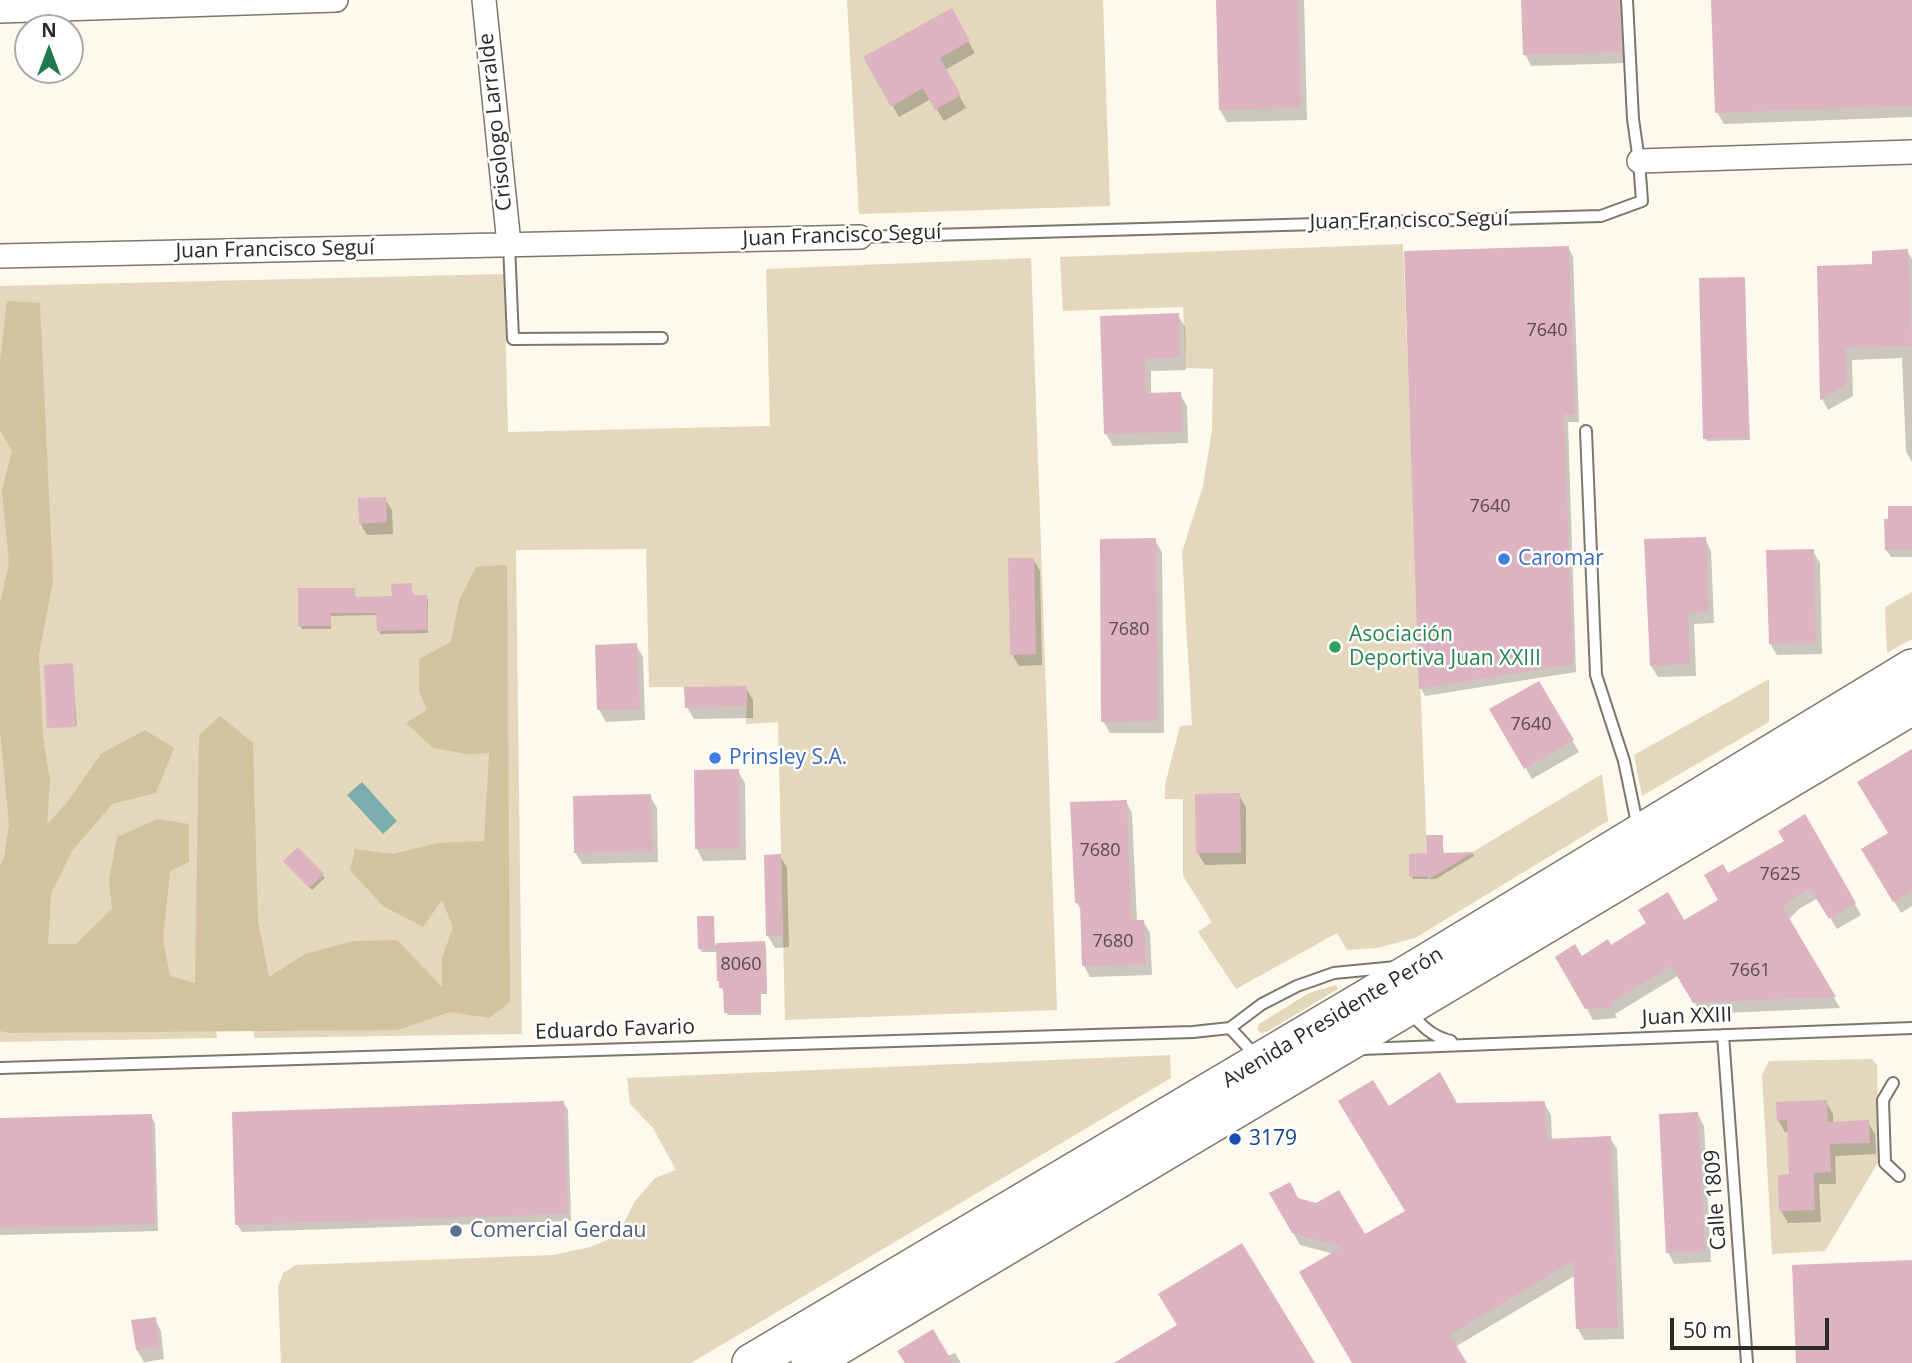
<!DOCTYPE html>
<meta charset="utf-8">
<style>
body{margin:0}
#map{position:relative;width:1912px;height:1363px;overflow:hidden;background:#fef9ed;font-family:"Open Sans",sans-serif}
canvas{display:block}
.north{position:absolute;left:14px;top:14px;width:70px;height:70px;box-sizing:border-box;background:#fff;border:2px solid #aaaaa8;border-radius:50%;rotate:0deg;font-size:19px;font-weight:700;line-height:28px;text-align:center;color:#2b2a25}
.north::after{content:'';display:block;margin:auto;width:24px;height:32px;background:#1f7a4f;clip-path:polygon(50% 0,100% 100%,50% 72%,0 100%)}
.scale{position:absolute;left:1670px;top:1318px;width:159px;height:32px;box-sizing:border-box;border:4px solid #2b2a25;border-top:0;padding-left:9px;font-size:21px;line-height:24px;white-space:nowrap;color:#2b2a25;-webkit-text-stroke:5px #fff;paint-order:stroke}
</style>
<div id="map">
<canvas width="1912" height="1363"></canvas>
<div class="north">N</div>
<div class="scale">50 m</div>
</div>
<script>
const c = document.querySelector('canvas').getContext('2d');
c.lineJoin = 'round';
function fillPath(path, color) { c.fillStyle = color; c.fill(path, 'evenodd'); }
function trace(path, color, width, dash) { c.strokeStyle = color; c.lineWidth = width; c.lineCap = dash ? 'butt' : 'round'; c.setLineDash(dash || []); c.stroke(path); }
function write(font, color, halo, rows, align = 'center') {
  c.font = font + ' "Open Sans",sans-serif'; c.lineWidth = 5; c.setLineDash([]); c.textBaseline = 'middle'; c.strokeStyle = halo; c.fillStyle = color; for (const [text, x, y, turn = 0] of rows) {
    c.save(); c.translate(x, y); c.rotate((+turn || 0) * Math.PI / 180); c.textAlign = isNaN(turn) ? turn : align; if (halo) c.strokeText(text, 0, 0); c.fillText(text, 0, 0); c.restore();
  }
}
const green = new Path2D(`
 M847,0H1103L1110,206L859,214Z
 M1403,244L1428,879L1602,774L1608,821L1415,938L1377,948L1347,950L1337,933L1236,989L1198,932L1212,922L1183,876V799H1165V785L1180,726L1192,725L1182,552L1203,486L1212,430L1213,369L1186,368L1183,307L1063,311L1060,257Z
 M1031,258L1057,1010L785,1020L778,722L746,724L747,687H649L646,549L516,550L522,1034L254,1038L242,919L205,917L217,1038L0,1042V286L504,274L508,432L770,426L766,269Z
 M1912,592V639L1887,653L1885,607Z
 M1769,679V722L1642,796L1634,755Z
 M1336,985L1338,989L1268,1031L1262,1033L1257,1030L1259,1024L1309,993Z
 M1170,1055L1171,1078L691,1363H281L278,1287L283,1273L296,1265L553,1255L590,1247L617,1236L635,1201L655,1178L676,1170L653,1128L630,1104L627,1078Z
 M1872,1059L1877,1065L1879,1161L1825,1251L1772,1254L1762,1075L1769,1061Z`);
const forest = new Path2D(`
 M7,301L40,303L53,581L39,655L43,737L50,781L47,825L68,801L101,754L145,730L174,748L156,793L112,804L72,851L51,894L48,944H76L112,909L109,880L117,837L157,819L189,824V862L170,871L163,939L170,976L195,983L199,735L220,716L253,743L258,921L269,977L305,954L354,941L397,940L442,987V958L453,927L442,900L423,927L383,906L350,870L355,849L392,854L438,843L484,841L489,753L467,754L433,748L406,723L427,710L419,691V659L451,642L459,601L476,567L507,565L510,1002L489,1018L450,1012L398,1030L9,1033L0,1031V865L4,858L9,825L0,731V602L9,564L2,490L12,451L0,430V360Z`);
const water = new Path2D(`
 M362,782L397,821L383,834L347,795Z`);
const shadow = new Path2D(`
 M1218,0H1304L1307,120L1227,122L1220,110Z
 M1523,0H1626L1627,63L1531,66L1525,54Z
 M1713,0H1912V117L1724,124L1717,112Z
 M951,10L975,53L945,70L966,108L944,121L931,99L899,117L865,58Z
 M1568,248L1573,256L1579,422H1568L1576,672L1425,696L1421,688Z
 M1907,251L1912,259V462L1906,451L1902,358L1852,360L1853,396L1828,410L1822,399L1819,268L1874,266Z
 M1744,279L1750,440L1707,441L1705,438Z
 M1178,315L1185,327L1186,370L1151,371V395L1180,394L1187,406L1188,443L1113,446L1106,434L1102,318Z
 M385,499L392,510L393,534L367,535L360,523Z
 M1912,508V557H1891L1886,550Z
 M1705,539L1711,551L1714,623L1694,624L1696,676L1658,677L1651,666Z
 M1155,540L1162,552L1164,733H1110L1103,721Z
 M1813,551L1820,563L1822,654L1777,655L1770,643Z
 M1033,559L1040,571L1042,665L1019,666L1012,654Z
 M411,585L413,597H426L428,600V633L380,634L378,615L331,616V629H302L300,626L354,589L356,599L394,598Z
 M636,645L643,657L645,720L606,722L599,710Z
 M72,665L77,725L49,726Z
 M1538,683L1579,752L1532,779L1492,710Z
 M746,688L753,700V718L694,719L687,707Z
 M1912,751V906L1901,913L1864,849L1890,834Z
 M738,771L745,783L746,860L703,861L697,849Z
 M1239,795L1246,807V864L1205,865L1198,853Z
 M650,796L657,808L658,862L582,864L575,852Z
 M1126,801L1132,813L1137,922L1143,921L1150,933L1152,975L1090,977L1084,966L1082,911L1076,902Z
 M1805,816L1861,915L1837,929L1818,898L1799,909L1788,920L1840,1008L1701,1014L1679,975L1615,1014L1617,1018L1593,1020L1558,958H1581L1683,922L1720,900L1727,875L1787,842Z
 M1442,837L1444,855L1473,854L1474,856L1436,879H1413L1411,876Z
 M298,849L325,878L312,890L287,864Z
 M780,856L787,868L789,947L775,948L768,936Z
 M713,918L715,945L764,943L766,946L767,994H761V1015H728L726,1012L725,991L721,988L718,952H702L700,949Z
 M563,1102L568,1110L571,1221L242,1232L237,1224Z
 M1826,1102L1833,1114V1123L1868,1122L1875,1134L1876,1154L1835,1156L1836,1184H1819L1821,1222L1788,1223L1781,1211L1791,1176L1789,1132H1785L1778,1120Z
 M1544,1103L1551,1115L1552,1140L1610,1138L1617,1149L1624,1339L1584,1340L1578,1329L1576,1275L1455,1347L1465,1363H1354L1334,1254L1300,1245L1271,1194L1298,1199L1364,1236L1407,1212L1388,1108Z
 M1698,1114L1704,1126L1711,1262L1674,1264L1668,1252Z
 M151,1116L155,1123L158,1231L0,1235V1120Z
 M155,1319L161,1331L164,1359L144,1362L137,1350Z
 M955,1353L961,1363H906L947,1356Z`);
const building = new Path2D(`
 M1216,0H1298L1301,108L1219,110Z
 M1521,0H1619L1622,52L1523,55Z
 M1711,0H1912V106L1715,113Z
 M952,8L970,41L940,58L961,95L935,110L923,88L891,107L863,57Z
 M1569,246L1575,414H1564L1573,664L1419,689L1404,251Z
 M1908,249L1912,346L1846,348L1847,384L1820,400L1817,266L1872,264V251Z
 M1745,277L1749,438L1703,439L1699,278Z
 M1179,313L1180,358L1145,359L1146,393L1181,392L1183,432L1104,434L1100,316Z
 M386,497L387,522L359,524L358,498Z
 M1888,506H1912V550H1885L1884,519H1888Z
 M1706,537L1709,612L1688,613L1690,664L1650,666L1644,539Z
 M1156,538L1158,721L1101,722L1100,539Z
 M1814,549L1816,643L1769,644L1766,550Z
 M1008,558H1034L1036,654L1010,655Z
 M412,583V595H427L428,630L377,631L376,613H331V626H298V588H355V597L392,596L391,584Z
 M637,643L640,709L597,710L595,645Z
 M73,663L76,727L47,728L44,665Z
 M1539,681L1574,740L1524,769L1489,709Z
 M747,686V706L685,708L684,687Z
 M1912,749V891L1893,902L1861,849L1888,833L1857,782Z
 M739,769L740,849H695L694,770Z
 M1240,793L1241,853H1196L1195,794Z
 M651,794L653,851L574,853L573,796Z
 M1127,800L1131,920H1144L1146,964L1082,966L1080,903H1075L1070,802Z
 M1805,814L1856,903L1829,919L1810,889L1794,898L1783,908L1836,997L1693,1003L1671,966L1610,1003L1613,1008L1585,1009L1555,957L1575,944L1582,956L1608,939L1611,945L1646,923L1638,910L1668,892L1684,920L1718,900L1704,875L1723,864L1728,873L1784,841L1778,831Z
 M1426,835H1443V853L1474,852L1434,876L1409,877V854L1427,853Z
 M298,847L324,874L309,888L283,861Z
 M781,854L783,936H766L764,855Z
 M697,916H714L715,949H698Z
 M765,941L767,991H760L761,1012L724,1013L723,988H719V981H717L716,943Z
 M1440,1072L1457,1103L1545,1101L1546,1139L1611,1136L1618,1328L1576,1329L1573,1261L1450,1335L1467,1363H1352L1299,1272L1342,1247L1292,1233L1269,1193L1290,1182L1298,1198L1316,1203L1339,1190L1365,1234L1405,1211L1338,1101L1373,1080L1389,1106Z
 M1827,1100L1828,1122L1869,1120L1870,1143L1830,1144L1831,1172L1814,1173L1815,1210L1779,1211L1778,1175L1789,1174L1787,1120L1777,1121L1776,1102Z
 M564,1101L568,1214L235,1225L232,1112Z
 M1698,1112L1705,1251L1666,1253L1659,1114Z
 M152,1114L155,1224L0,1228V1118Z
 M1242,1243L1315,1363H1114L1177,1325L1158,1294Z
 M1912,1260V1363H1796L1792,1265Z
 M156,1317L159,1347L136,1350L131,1320Z
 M933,1329L953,1363H905L897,1351Z`);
const lane = new Path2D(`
 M860,237L1601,216L1642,201L1639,161L1633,119L1627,0
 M509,244L513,339L662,338
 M1586,431L1596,675L1624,761L1638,828
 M1409,1011C1421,1025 1432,1037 1451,1041
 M1230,1028L1257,1057
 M1723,1035L1747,1363
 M1362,1049L1912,1028
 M0,1068L1193,1032L1230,1028L1262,1004L1297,986L1334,973L1396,967
 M1893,1083L1883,1100L1885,1163L1899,1176`);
const street = new Path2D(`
 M484,0L509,244
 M0,11L336,0
 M1639,161L1912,152
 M0,256L860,237`);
const primary = new Path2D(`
 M751,1363L1421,966L1912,668
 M810,1363L1912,706`);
const markers = [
 [1504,559,7,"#3f7fe0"],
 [1335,647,7,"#2e9e5b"],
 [715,758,7,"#3f7fe0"],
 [1235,1139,7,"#1a4fb4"],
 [456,1231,7,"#5c6f8a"]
];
const numberNames = [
 ["7640",1547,331],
 ["7640",1490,507],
 ["7680",1129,630],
 ["7640",1531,725],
 ["7680",1100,851],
 ["7625",1780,875],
 ["7680",1113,942],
 ["8060",741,965],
 ["7661",1750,971]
];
const streetNames = [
 ["Crisologo Larralde",496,122,-96],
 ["Juan Francisco Seguí",1409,221,-1],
 ["Juan Francisco Seguí",842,236,-2],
 ["Juan Francisco Seguí",275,250,-1],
 ["Juan XXIII",1687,1017,-2],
 ["Avenida Presidente Perón",1333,1018,-31],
 ["Eduardo Favario",615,1030,-2],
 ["Calle 1809",1716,1200,-94]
];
const shopNames = [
 ["Caromar",1518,559],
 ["Prinsley S.A.",729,758]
];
const leisureNames = [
 ["Asociación",1349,635],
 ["Deportiva Juan XXIII",1349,659]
];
const transitNames = [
 ["3179",1249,1139]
];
const serviceNames = [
 ["Comercial Gerdau",470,1231]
];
fillPath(green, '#e3d7bc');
fillPath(forest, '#d2c39e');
fillPath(water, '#7badae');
fillPath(shadow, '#0003');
fillPath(building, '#ddb2c1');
trace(lane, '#7b776c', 14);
trace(street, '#7b776c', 26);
trace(primary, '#7b776c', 40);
trace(lane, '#fff', 10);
trace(street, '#fff', 23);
trace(primary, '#fff', 37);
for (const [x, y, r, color] of markers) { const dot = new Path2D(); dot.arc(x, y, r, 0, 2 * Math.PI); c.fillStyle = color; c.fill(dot); trace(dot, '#fff', 2.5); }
write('18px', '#584c4c', null, numberNames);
write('21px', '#2b2a25', '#fff', streetNames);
write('21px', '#366cbe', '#fff', shopNames, 'left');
write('21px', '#27864d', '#fff', leisureNames, 'left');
write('21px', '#164399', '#fff', transitNames, 'left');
write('21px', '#4e5e75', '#fff', serviceNames, 'left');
</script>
